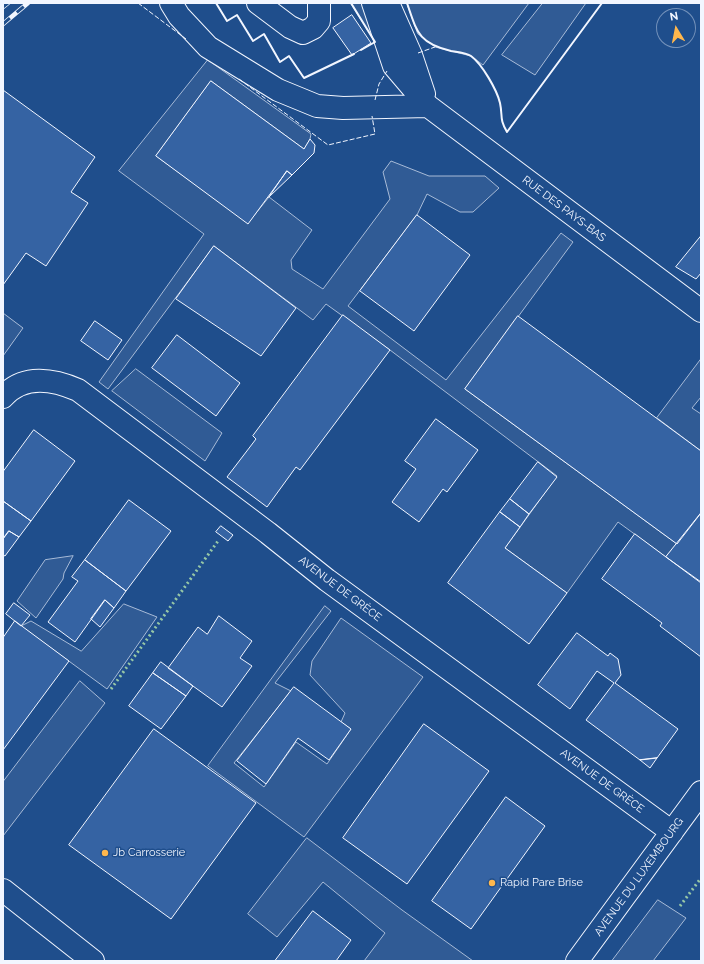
<!DOCTYPE html>
<meta charset="utf-8">
<style>
body{margin:0}
#map{position:relative;width:704px;height:964px;overflow:hidden;background:#1f4e8c;font-family:Raleway,sans-serif}
canvas{display:block}
.frame{position:absolute;inset:0;border:4px solid #f2f6ff;pointer-events:none}
.north{position:absolute;left:656px;top:8px;width:40px;height:40px;box-sizing:border-box;background:#1f4e8c;border:1px solid #7391ba;border-radius:50%;rotate:350deg;font-size:11px;font-weight:700;line-height:16px;text-align:center;color:#f2f6ff}
.north::after{content:'';display:block;margin:auto;width:14px;height:18px;background:#ffb74d;clip-path:polygon(50% 0,100% 100%,50% 72%,0 100%)}
</style>
<div id="map">
<canvas width="704" height="964"></canvas>
<div class="frame"></div>
<div class="north">N</div>
</div>
<script>
const c = document.querySelector('canvas').getContext('2d');
c.lineJoin = 'round';
function fillPath(path, color) { c.fillStyle = color; c.fill(path, 'evenodd'); }
function trace(path, color, width, dash) { c.strokeStyle = color; c.lineWidth = width; c.lineCap = dash ? 'butt' : 'round'; c.setLineDash(dash || []); c.stroke(path); }
function write(font, color, halo, rows, align = 'center') {
  c.font = font + ' Raleway,sans-serif'; c.lineWidth = 3; c.setLineDash([]); c.textBaseline = 'middle'; c.strokeStyle = halo; c.fillStyle = color; for (const [text, x, y, turn = 0] of rows) {
    c.save(); c.translate(x, y); c.rotate((+turn || 0) * Math.PI / 180); c.textAlign = isNaN(turn) ? turn : align; if (halo) c.strokeText(text, 0, 0); c.fillText(text, 0, 0); c.restore();
  }
}
const built = new Path2D(`
 M364,3L375,42L351,4Z
 M407,3H529L483,65L471,56L435,47L418,34Z
 M543,3H586L535,75L502,55Z
 M208,60L311,134L310,139L304,149L211,81L156,156L248,223L269,197L312,230L291,260L292,269L323,289L390,199L383,172L391,161L429,176H485L499,188L473,212H460L427,194L417,215L348,306L446,380L561,233L573,242L465,389L677,544L666,557L618,522L567,593L505,548L557,476L390,350L326,304L313,320L214,246L108,389L99,382L204,234L119,171Z
 M3,313L23,328L3,356Z
 M701,359V397L692,408L701,414V451L657,418Z
 M136,369L222,433L205,461L112,391Z
 M73,556L64,573L63,579L36,618L17,601L45,560Z
 M124,604L157,617L107,689L21,626L31,621L81,651Z
 M325,606L331,611L275,683L291,691L234,763L264,787L296,742L327,764L351,729L341,722L345,713L310,675L312,661L341,618L423,677L304,837L208,766Z
 M80,681L105,703L3,836V782Z
 M307,838L402,910L473,961H364L385,933L323,882L277,937L248,914Z
 M658,900L686,918L653,961H612Z`);
const building = new Path2D(`
 M352,15L371,43L352,55L333,28Z
 M211,81L304,149L310,139L315,145L314,153L292,175L287,171L248,224L156,156Z
 M3,90L95,157L71,192L88,203L46,266L26,253L3,285Z
 M287,171L292,175L269,197Z
 M417,215L470,255L414,331L360,291Z
 M701,236V273L696,279L676,267Z
 M214,246L296,308L261,356L176,299Z
 M343,315L390,350L300,470L296,467L267,507L227,477L256,439L253,436Z
 M518,316L701,451V513L677,544L465,389Z
 M95,321L122,340L108,360L81,341Z
 M177,335L240,383L216,416L152,368Z
 M436,419L478,450L447,492L443,489L419,522L392,502L416,469L405,461Z
 M34,430L75,461L31,521L3,501V472Z
 M538,462L557,477L529,514L510,499Z
 M510,499L529,514L520,527L500,512Z
 M129,500L171,531L126,591L85,560Z
 M3,501L31,521L19,537L9,531L3,539Z
 M500,512L520,527L505,548L567,593L529,644L448,583Z
 M701,513V582L666,557Z
 M221,526L233,535L228,541L216,532Z
 M9,531L19,537L5,556L3,555V539Z
 M635,534L701,583V657L660,626L662,623L602,579Z
 M85,560L126,591L114,608L105,600L75,642L48,622L78,581L72,577Z
 M105,600L114,608L100,627L91,619Z
 M14,603L30,615L21,626L6,614Z
 M219,616L252,641L240,658L252,666L222,707L168,668L198,627L207,634Z
 M15,621L69,661L3,750V638Z
 M577,633L608,656L610,653L618,659L621,675L615,683L678,729L657,758L640,760L586,720L614,683L597,671L570,709L538,685Z
 M161,662L193,686L186,696L153,673Z
 M153,673L186,696L161,729L129,706Z
 M294,687L351,729L329,760L298,738L266,784L237,761Z
 M424,724L489,771L407,884L343,838Z
 M154,729L256,803L171,919L69,845Z
 M657,758L650,768L640,760Z
 M506,797L545,826L471,929L432,901Z
 M313,911L351,940L336,961H275Z`);
const minor = new Path2D(`
 M171,3L179,16L208,47L278,90L317,106L343,108L428,106
 M258,3L290,27L303,33L313,28L319,21V3
 M373,3L394,66L428,106L701,311
 M388,3L411,55L424,94
 M3,397C23,374 53,379 78,390L268,533L327,580L672,832
 M3,890L93,961
 M577,961L701,792`);
const rail = new Path2D(`
 M3,7L8,3
 M3,24L28,3`);
const hedge = new Path2D(`
 M111,689L218,541
 M680,906L701,878`);
const fence = new Path2D(`
 M138,3L186,39
 M418,53L435,47
 M239,79L328,145L375,134L372,116
 M375,100L379,84L387,71`);
const wall = new Path2D(`
 M216,3L227,21L237,15L253,41L264,34L280,62L289,56L304,78L354,54
 M351,3L375,42L361,50
 M407,3C417,32 418,43 451,51C457,52 467,53 471,56C482,64 497,90 500,103C503,117 499,118 507,132L602,3`);
const markers = [
 [105,853,4,"#ffb74d"],
 [492,883,4,"#ffb74d"]
];
const streetNames = [
 ["RUE DES PAYS-BAS",564,209,37],
 ["AVENUE DE GRÈCE",340,589,37],
 ["AVENUE DE GRÈCE",602,781,36],
 ["AVENUE DU LUXEMBOURG",639,877,-54]
];
const poiNames = [
 ["Jb Carrosserie",113,853],
 ["Rapid Pare Brise",500,883]
];
fillPath(built, '#305b95');
trace(built, '#a8bbd7', 1);
fillPath(building, '#3563a3');
trace(building, '#f2f6ff', 1);
trace(minor, '#f2f6ff', 24);
trace(minor, '#1f4e8c', 22);
trace(rail, '#f2f6ff', 4.5);
trace(rail, '#1f4e8c', 3, [9]);
trace(hedge, '#97c8a6', 3, [2, 3]);
trace(fence, '#f2f6ff', 1, [5, 2]);
trace(wall, '#f2f6ff', 2);
for (const [x, y, r, color] of markers) { const dot = new Path2D(); dot.arc(x, y, r, 0, 2 * Math.PI); c.fillStyle = color; c.fill(dot); trace(dot, '#1f4e8c', 1.5); }
write('11px', '#f2f6ff', '#1f4e8c', streetNames);
write('11px', '#f2f6ff', '#1f4e8c', poiNames, 'left');
</script>
